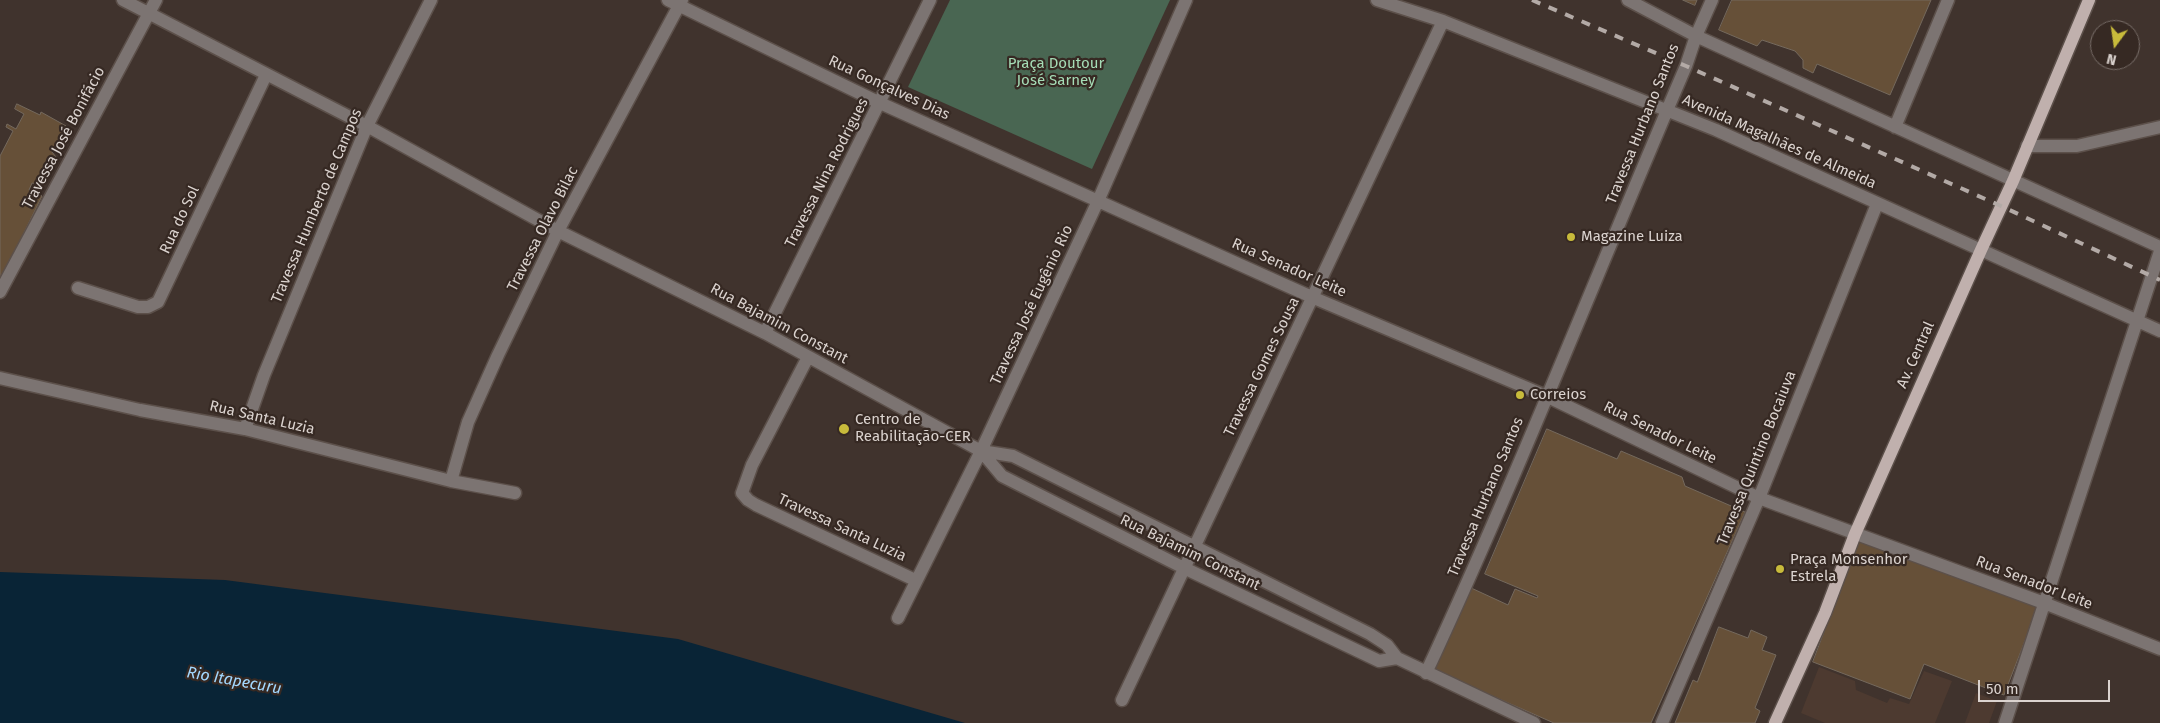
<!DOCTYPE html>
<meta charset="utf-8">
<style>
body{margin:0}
#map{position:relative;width:2160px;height:723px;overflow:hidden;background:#40332d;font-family:"Fira Sans",sans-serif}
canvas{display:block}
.north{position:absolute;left:2090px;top:20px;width:50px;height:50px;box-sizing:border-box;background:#362923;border:1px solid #786d68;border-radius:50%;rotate:194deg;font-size:14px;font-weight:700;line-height:20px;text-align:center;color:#dbd3cf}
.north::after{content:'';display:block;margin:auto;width:18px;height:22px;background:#c8bb3b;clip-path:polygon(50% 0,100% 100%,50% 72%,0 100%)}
.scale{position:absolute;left:1978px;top:680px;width:132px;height:22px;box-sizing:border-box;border:2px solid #dbd3cf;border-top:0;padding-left:6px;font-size:15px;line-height:18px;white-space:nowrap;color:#dbd3cf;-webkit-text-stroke:4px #362923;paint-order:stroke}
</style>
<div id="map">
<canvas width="2160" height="723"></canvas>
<div class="north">N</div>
<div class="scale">50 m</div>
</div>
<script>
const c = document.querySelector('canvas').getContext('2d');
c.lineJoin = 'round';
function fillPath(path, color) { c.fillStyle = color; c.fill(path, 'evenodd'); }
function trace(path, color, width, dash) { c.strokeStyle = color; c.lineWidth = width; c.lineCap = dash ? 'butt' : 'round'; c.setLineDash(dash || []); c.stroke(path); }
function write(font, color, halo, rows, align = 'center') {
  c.font = font + ' "Fira Sans",sans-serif'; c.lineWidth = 4.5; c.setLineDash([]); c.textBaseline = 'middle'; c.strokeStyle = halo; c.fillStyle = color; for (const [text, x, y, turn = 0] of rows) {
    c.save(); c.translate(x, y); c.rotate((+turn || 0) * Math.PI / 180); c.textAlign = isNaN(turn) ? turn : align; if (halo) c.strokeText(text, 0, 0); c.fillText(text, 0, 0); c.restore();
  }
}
const built = new Path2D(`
 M1819,667L1855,681L1856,690L1887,703L1890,698L1909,704L1924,671L1952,681L1935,723H1825L1801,713Z
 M1976,693L1997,701L1989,723H1965Z`);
const green = new Path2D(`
 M950,0H1170L1092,169L908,87Z`);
const water = new Path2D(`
 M0,572L225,580L678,639L965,723H0Z`);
const building = new Path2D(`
 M1683,0H1697L1695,5Z
 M1732,0H1931L1890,95L1817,64L1813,73L1803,68V60L1795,51L1762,40L1757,46L1719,30Z
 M17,104L40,115L41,112L66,126L52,152L56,157L42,185L32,183L29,190L42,196L0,282V156L13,131L6,127L7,124L16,129L24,114L15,109Z
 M1547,429L1617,459L1621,451L1682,477L1685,486L1745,512L1651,723H1554L1433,670L1469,587L1508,605L1515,589L1537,598L1538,596L1485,574Z
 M1860,539L2038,607L2004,695L1924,664L1910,699L1813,662Z
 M1719,627L1748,638L1751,630L1767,637L1762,650L1776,655L1755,708L1760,711L1755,723H1675L1693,680L1697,682Z`);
const minor = new Path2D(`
 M123,0L367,126L558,231L765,333L981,451L1013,456L1370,634L1387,645L1397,658L1534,723
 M668,0L880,103L1314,298L1546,396L1759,498L2044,603L2160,649
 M1377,0L1443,21L1716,130L2160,331
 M1628,0L1696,36L2160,247
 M1895,127L1948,0
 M2027,146H2077L2160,127
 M78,288L138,307H148L158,302L266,75
 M0,292L156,0
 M765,333L930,0
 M808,357L752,465L742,493L748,500L756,505L915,580
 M0,378L140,410L245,429L451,481L515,493
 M245,429L264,375L367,126L431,0
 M981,451L1002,476L1184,568L1379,661L1397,658
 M451,481L468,422L498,355L558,231L682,0
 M898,618L981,451L1098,201L1186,0
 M1426,673C1519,473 1599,268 1686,66L1696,36L1712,0
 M1122,700C1228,473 1337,248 1443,21
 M1662,723L1759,498L1877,204
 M2005,723L2160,251`);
const major = new Path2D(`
 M1775,723L1825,613L1855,534L1981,250L2013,181L2089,0`);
const rail = new Path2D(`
 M1532,0L1686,66L2001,206L2160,280`);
const markers = [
 [1571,237,5,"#c8bb3b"],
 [1520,395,5,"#c8bb3b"],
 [844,429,6,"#c8bb3b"],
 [1780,569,5,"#c8bb3b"]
];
const parkNames = [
 ["Praça Doutour",1056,64],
 ["José Sarney",1056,81]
];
const streetNames = [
 ["Rua Gonçalves Dias",889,88,25],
 ["Travessa Hurbano Santos",1643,124,-68],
 ["Travessa José Bonifácio",64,138,-62],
 ["Avenida Magalhães de Almeida",1779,142,24],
 ["Travessa Nina Rodrigues",827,173,-63],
 ["Travessa Humberto de Campos",317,206,-67],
 ["Rua do Sol",180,220,-65],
 ["Travessa Olavo Bilac",543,229,-63],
 ["Rua Senador Leite",1289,268,24],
 ["Travessa José Eugênio Rio",1032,305,-65],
 ["Rua Bajamim Constant",779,324,28],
 ["Av. Central",1916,355,-66],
 ["Travessa Gomes Sousa",1262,367,-64],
 ["Rua Santa Luzia",262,418,13],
 ["Rua Senador Leite",1660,433,26],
 ["Travessa Quintino Bocaiuva",1757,458,-68],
 ["Travessa Hurbano Santos",1486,497,-67],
 ["Travessa Santa Luzia",842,528,25],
 ["Rua Bajamim Constant",1190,553,26],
 ["Rua Senador Leite",2034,583,21]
];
const poiNames = [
 ["Magazine Luiza",1581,237],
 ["Correios",1530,395],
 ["Centro de",855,420],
 ["Reabilitação-CER",855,437],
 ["Praça Monsenhor",1790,560],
 ["Estrela",1790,577]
];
const waterNames = [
 ["Rio Itapecuru",234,681,10]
];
fillPath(built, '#4d3a30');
fillPath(green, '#496652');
fillPath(water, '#092436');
fillPath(building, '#665038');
trace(building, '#74695d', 1);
trace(minor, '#5c504a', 15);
trace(major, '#5c504a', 15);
trace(minor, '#7c7472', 12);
trace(major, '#c0b0ad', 12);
trace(rail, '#b3aaa6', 4, [9, 9]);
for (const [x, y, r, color] of markers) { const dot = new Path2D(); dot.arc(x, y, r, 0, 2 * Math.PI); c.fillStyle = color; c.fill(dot); trace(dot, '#362923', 2); }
write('15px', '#a5dcb6', '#362923', parkNames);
write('15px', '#dbd3cf', '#362923', streetNames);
write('15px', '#dbd3cf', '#362923', poiNames, 'left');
write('italic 16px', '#a3d8ff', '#362923', waterNames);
</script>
